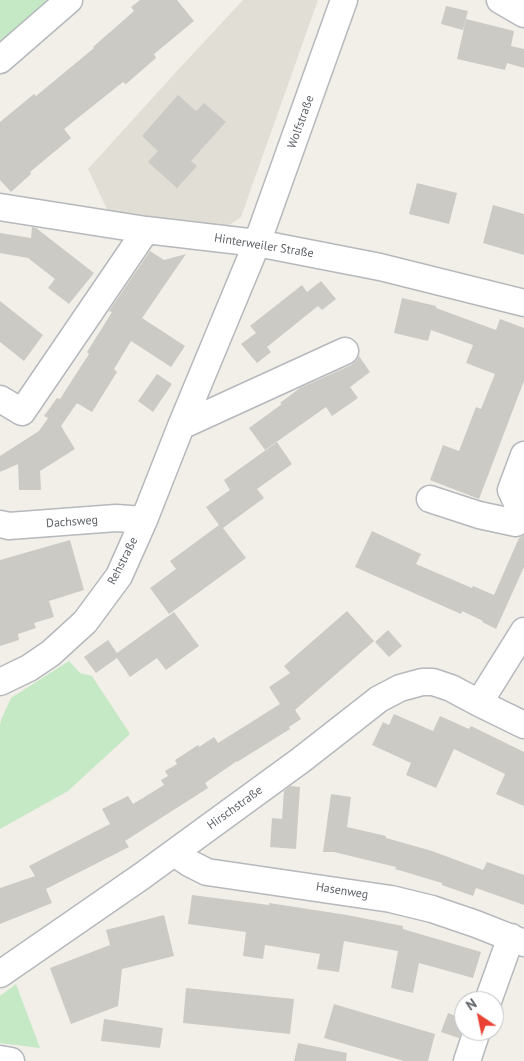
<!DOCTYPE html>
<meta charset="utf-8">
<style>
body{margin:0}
#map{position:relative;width:524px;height:1061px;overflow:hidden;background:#f1efe8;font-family:"PT Sans",sans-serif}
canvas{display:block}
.north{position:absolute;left:454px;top:991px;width:50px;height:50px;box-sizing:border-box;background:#fff;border:1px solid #bfc1c3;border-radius:50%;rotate:326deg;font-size:14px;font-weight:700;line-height:20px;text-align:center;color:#5f6368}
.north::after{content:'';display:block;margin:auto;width:18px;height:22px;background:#ea4335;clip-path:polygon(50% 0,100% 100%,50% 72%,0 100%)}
</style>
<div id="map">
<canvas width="524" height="1061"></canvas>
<div class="north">N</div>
</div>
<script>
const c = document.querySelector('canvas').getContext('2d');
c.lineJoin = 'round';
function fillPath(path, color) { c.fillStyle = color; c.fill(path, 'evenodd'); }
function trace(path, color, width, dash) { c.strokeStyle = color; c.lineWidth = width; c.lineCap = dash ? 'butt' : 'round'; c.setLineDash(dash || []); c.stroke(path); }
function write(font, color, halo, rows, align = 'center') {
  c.font = font + ' "PT Sans",sans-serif'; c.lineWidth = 4.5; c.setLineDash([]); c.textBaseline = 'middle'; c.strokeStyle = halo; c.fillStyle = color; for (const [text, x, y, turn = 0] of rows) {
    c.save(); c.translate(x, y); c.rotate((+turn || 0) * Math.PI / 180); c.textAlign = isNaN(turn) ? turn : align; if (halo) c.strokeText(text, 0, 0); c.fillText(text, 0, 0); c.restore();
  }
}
const education = new Path2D(`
 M243,0H318L241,217L228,226L108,211L88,169L176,72Z`);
const green = new Path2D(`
 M0,0H53L0,48Z
 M69,661L80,673L92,676L130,734L68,791L0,829V725L1,720L11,698Z
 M16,984L40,1048L0,1043V996Z`);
const building = new Path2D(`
 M140,0H177L194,21L154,54L156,58L126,84L123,82L64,129L71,138L30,172L31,174L11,192L0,180V122L34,94L36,96L94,48L93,47L134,11L131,7Z
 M446,6L468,11L463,30L441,24Z
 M466,19L514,31L511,46L524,49V68L507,63L505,70L457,59Z
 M178,95L196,111L204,103L226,122L191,161L197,166L177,188L148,162L158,151L142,136Z
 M417,183L457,193L449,224L409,214Z
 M493,205L524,214V255L483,243Z
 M32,227L36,228L94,273L69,304L48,288L55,279L28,258L0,253V233L31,238Z
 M150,251L164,260L186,254L142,318L185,346L171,367L131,341L114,369L117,372L92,412L77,403L61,426L75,449L40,471L41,490H19L18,464L0,472V456L39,431L48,418L44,416L57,398L60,399L76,374L89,354L87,352L112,312L109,311Z
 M321,281L336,299L322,310L318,306L267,347L271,352L257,363L241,344L256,333L250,326L302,285L307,292Z
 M402,298L436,306V308L496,330L500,319L524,328V381L479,499L430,480L443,445L459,451L476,407L481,409L495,374L466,363L473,345L431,330L428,341L394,333Z
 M0,301L43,335L24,361L0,342Z
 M359,356L370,372L350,387L358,398L332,416L326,407L265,450L249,428L282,404L280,403L300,388L351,365L357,360Z
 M157,374L172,384L153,412L138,401Z
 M277,442L292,464L257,489L264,498L223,528L246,558L169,614L150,588L176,569L170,561L219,525L206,507L230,490L224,480Z
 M372,531L421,554L416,564L472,588L473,586L494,595L519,538L524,535V567L496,629L482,622L483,621L462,611L461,614L355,567Z
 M70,540L84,590L49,601L54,617L34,623L36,628L18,634L19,640L0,646V560Z
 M347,611L374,641L295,710L301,719L289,727L290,729L237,762V761L205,783L208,788L125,841L129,847L46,889L52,903L0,924V888L35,876L29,866L110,824L102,809L128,796L133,804L164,785L161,780L168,776L165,771L177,764L175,760L198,745L199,747L214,737L218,743L280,704L269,687L290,673L284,666Z
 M174,612L199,646L166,670L157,658L130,677L117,658L96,673L84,657L108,640L117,653Z
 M388,630L402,646L389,657L375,642Z
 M394,714L433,731L440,716L469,729L471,726L524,752V806L496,794L505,774L454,749L436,788L406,775L411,763L372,745L383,722L389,725Z
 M290,786L300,787L296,849L270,847L272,818L282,819L284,791Z
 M331,794L351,797L347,827L386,836V838L432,851L483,870L487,862L524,875V905L476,888L473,896L442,885V883L395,869L396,867L334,852H323Z
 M192,895L269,905V903L347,915L403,926V929L481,952L473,978L419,963L413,993L391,988L398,951L344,941L339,972L317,969L320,954L265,945L263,959L243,956L246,932L188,924Z
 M164,915L174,956L122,969L118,1006L71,1024L50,968L110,945L106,930Z
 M186,988L294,999L290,1034L183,1023Z
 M334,1004L435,1034L428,1061H404L324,1038Z
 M448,1013L464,1019V1024L459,1038L441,1032Z
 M104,1019L163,1028L160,1048L101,1041Z
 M298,1043L347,1053L346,1061H294Z`);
const minor = new Path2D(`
 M500,0L524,14
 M0,60L69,0
 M0,207L146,230L257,243L380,267L524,303
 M0,399L22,412L146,230
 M181,426L345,351
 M524,455L511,490L516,501L524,509
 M430,499L479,515L516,523L524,516
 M0,524L9,526L116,518L144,520
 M0,682L29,668L51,653L85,622L119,576L144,520L181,426L257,243L344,0
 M479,703L524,631
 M174,853L189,863L207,872L391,899L432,909L476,924L524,943
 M0,974L142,876L301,760L379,699L400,688L422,682H433L451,688L479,703L524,725
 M488,1001L511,937
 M0,1059L11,1061
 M467,1061L477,1031`);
const streetNames = [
 ["Wolfstraße",301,122,-70],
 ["Hinterweiler Straße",264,246,9],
 ["Dachsweg",72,522,-4],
 ["Rehstraße",123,561,-63],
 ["Hirschstraße",235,808,-36],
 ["Hasenweg",342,891,9]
];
fillPath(education, '#e1ded6');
fillPath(green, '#c5e8c5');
fillPath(building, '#cccac5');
trace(minor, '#b5b8bc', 29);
trace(minor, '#fff', 26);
write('12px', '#5f6368', '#fff', streetNames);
</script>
